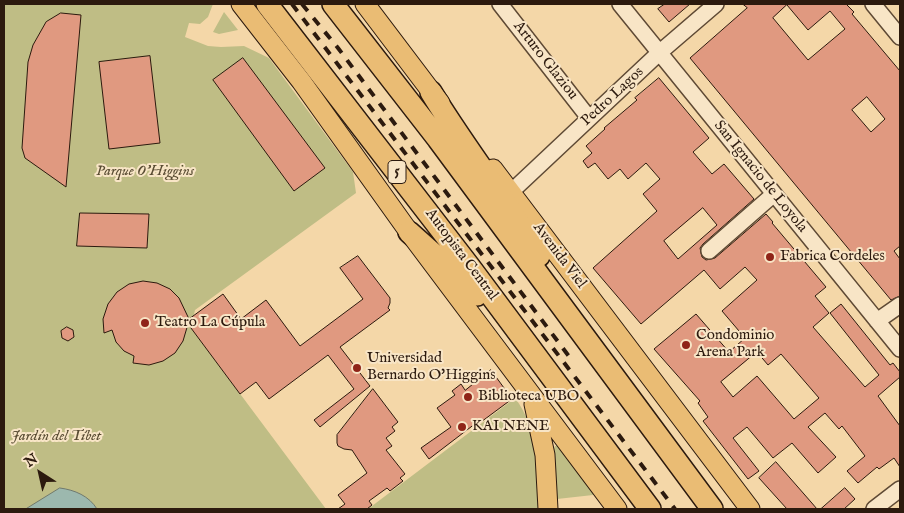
<!DOCTYPE html>
<meta charset="utf-8">
<style>
body{margin:0}
#map{position:relative;width:904px;height:513px;overflow:hidden;background:#f4d7a8;font-family:"IM FELL English",serif}
canvas{display:block}
.frame{position:absolute;inset:0;border:5px solid #2c1a0e;pointer-events:none}
.north{position:absolute;left:15px;top:448px;width:50px;height:50px;-webkit-text-stroke:4px #f8e5c6;paint-order:stroke;rotate:325deg;font-size:14px;font-weight:700;line-height:20px;text-align:center;color:#2c1a0e}
.north::after{content:'';display:block;margin:auto;width:18px;height:22px;background:#2c1a0e;clip-path:polygon(50% 0,100% 100%,50% 72%,0 100%)}
</style>
<div id="map">
<canvas width="904" height="513"></canvas>
<div class="frame"></div>
<div class="north">N</div>
</div>
<script>
const c = document.querySelector('canvas').getContext('2d');
c.lineJoin = 'round';
function fillPath(path, color) { c.fillStyle = color; c.fill(path, 'evenodd'); }
function trace(path, color, width, dash) { c.strokeStyle = color; c.lineWidth = width; c.lineCap = dash ? 'butt' : 'round'; c.setLineDash(dash || []); c.stroke(path); }
function write(font, color, halo, rows, align = 'center') {
  c.font = font + ' "IM FELL English",serif'; c.lineWidth = 4; c.setLineDash([]); c.textBaseline = 'middle'; c.strokeStyle = halo; c.fillStyle = color; for (const [text, x, y, turn = 0] of rows) {
    c.save(); c.translate(x, y); c.rotate((+turn || 0) * Math.PI / 180); c.textAlign = isNaN(turn) ? turn : align; if (halo) c.strokeText(text, 0, 0); c.fillText(text, 0, 0); c.restore();
  }
}
const green = new Path2D(`
 M4,4H213L208,17L200,24L189,23L185,37L208,46L221,47L244,46L269,58L353,172L356,193L195,310L191,328L326,509H4Z
 M224,12L238,30L219,34L213,32Z
 M515,398C539,430 538,470 541,509H368Z
 M555,446H558L593,492V495L557,499L554,449Z`);
const water = new Path2D(`
 M60,488C75,490 89,496 97,509H26Z`);
const building = new Path2D(`
 M665,4H690L669,22L658,9Z
 M743,4H846L854,12L852,14L900,71V246L894,251L900,259V296L891,300L690,58L747,8ZM787,5L808,30L830,11L845,29L808,60L773,18ZM867,97L885,119L871,132L852,110Z
 M61,13L81,15L66,187L25,158L22,148L28,62L33,45L46,22Z
 M150,56L160,143L109,149L99,62Z
 M243,58L325,168L294,191L213,80Z
 M659,78L709,138L693,152L712,174L724,164L754,199L703,244L700,248L702,257L706,260L715,258L766,214L773,222L772,223L826,287L815,296L829,313L813,327L865,387L879,375L830,313L841,304L890,365L893,363L900,372V377L878,396L900,426V467L894,458L879,469L877,467L858,483L847,471L865,456L842,426L839,429L825,413L808,427L836,457L818,473L792,443L773,458L747,427L733,438L759,471L748,479L703,421L708,417L698,403L700,401L654,349L696,314L729,352L745,338L722,311L757,280L745,267L720,289L704,270L641,324L593,268L657,211L643,194L660,179L646,163L628,179L620,169L608,179L595,163L588,168L583,161L592,153L586,146L605,129L604,128L637,100L635,98ZM703,208L717,225L678,259L664,241ZM757,352L768,365L781,354L819,398L794,419L757,376L733,397L721,382Z
 M80,213L149,214L147,248L77,246Z
 M358,256L390,298V303L388,308L390,310L340,347L370,386L320,427L314,420L354,389L328,355L269,399L256,382L240,394L188,324L183,341L175,353L163,361L149,365L133,363L134,356L124,351L116,342L112,330L104,333L103,319L108,304L117,292L129,284L143,281L157,283L170,289L179,298L189,319L223,294L241,319L266,300L300,346L363,299L340,268Z
 M67,327L73,330L74,337L68,341L62,338L61,331Z
 M491,370L512,399L481,422L480,420L429,459L421,448L451,427L437,408L455,395L452,391L461,384L465,390Z
 M373,389L398,422L392,427L395,431L386,438L392,446L386,450L405,474L400,478L403,481L390,491L387,488L369,501L372,505L367,509H338L345,504L338,495L367,473L352,450L344,449L338,446L337,443V435Z
 M776,462L811,502L817,509H787L759,478Z
 M845,488L855,499L844,509H821Z`);
const minor = new Path2D(`
 M500,4L589,118
 M620,4L900,349
 M873,4L900,37
 M511,192L659,53L716,4
 M709,251L774,194
 M877,321L900,305
 M874,509L900,489`);
const major = new Path2D(`
 M241,4L301,81L409,232L617,509
 M365,4L440,103
 M493,169L750,509
 M534,404L545,455L548,509`);
const highway = new Path2D(`
 M267,4L469,266L650,509
 M333,4L438,139L712,509
 M431,92C465,148 506,199 539,256
 M409,232L456,274L477,295`);
const rail = new Path2D(`
 M292,4L675,509
 M302,4L338,48L571,359`);
const markers = [
 [770,257,5,"#8f2418"],
 [145,323,5,"#8f2418"],
 [686,345,5,"#8f2418"],
 [357,368,5,"#8f2418"],
 [468,397,5,"#8f2418"],
 [462,427,5,"#8f2418"]
];
const shields = [
 [397,172,18]
];
const shieldNames = [
 ["5",397,172]
];
const streetNames = [
 ["Arturo Glaziou",545,61,52],
 ["Pedro Lagos",613,97,-43],
 ["San Ignacio de Loyola",760,177,51],
 ["Autopista Central",461,255,53],
 ["Avenida Viel",559,256,53]
];
const parkNames = [
 ["Parque O'Higgins",145,172],
 ["Jardín del Tíbet",56,437]
];
const poiNames = [
 ["Fabrica Cordeles",780,257],
 ["Teatro La Cúpula",155,323],
 ["Condominio",696,336],
 ["Arena Park",696,353],
 ["Universidad",367,359],
 ["Bernardo O'Higgins",367,376],
 ["Biblioteca UBO",478,397],
 ["KAI NENE",472,427]
];
fillPath(green, '#bfbd85');
fillPath(water, '#9cb8ae');
trace(water, '#6f796e', 1);
fillPath(building, '#e09980');
trace(building, '#2c1a0e', 1);
trace(minor, '#5e4934', 18);
trace(major, '#2c1a0e', 21);
trace(highway, '#2c1a0e', 24);
trace(minor, '#f8e5c6', 15);
trace(major, '#eabc74', 19);
trace(highway, '#eabc74', 21);
trace(rail, '#2c1a0e', 4, [9, 9]);
for (const [x, y, r, color] of markers) { const dot = new Path2D(); dot.arc(x, y, r, 0, 2 * Math.PI); c.fillStyle = color; c.fill(dot); trace(dot, '#f8e5c6', 2); }
for (const [x, y, w] of shields) { const box = new Path2D(); box.roundRect(x - w / 2, y - 11.5, w, 23, 4); c.fillStyle = '#f8e5c6'; c.fill(box); trace(box, '#2c1a0e', 1); }
write('bold 14px', '#2c1a0e', null, shieldNames);
write('15px', '#2c1a0e', '#f8e5c6', streetNames);
write('italic 15px', '#584b32', '#f8e5c6', parkNames);
write('15px', '#2c1a0e', '#f8e5c6', poiNames, 'left');
</script>
